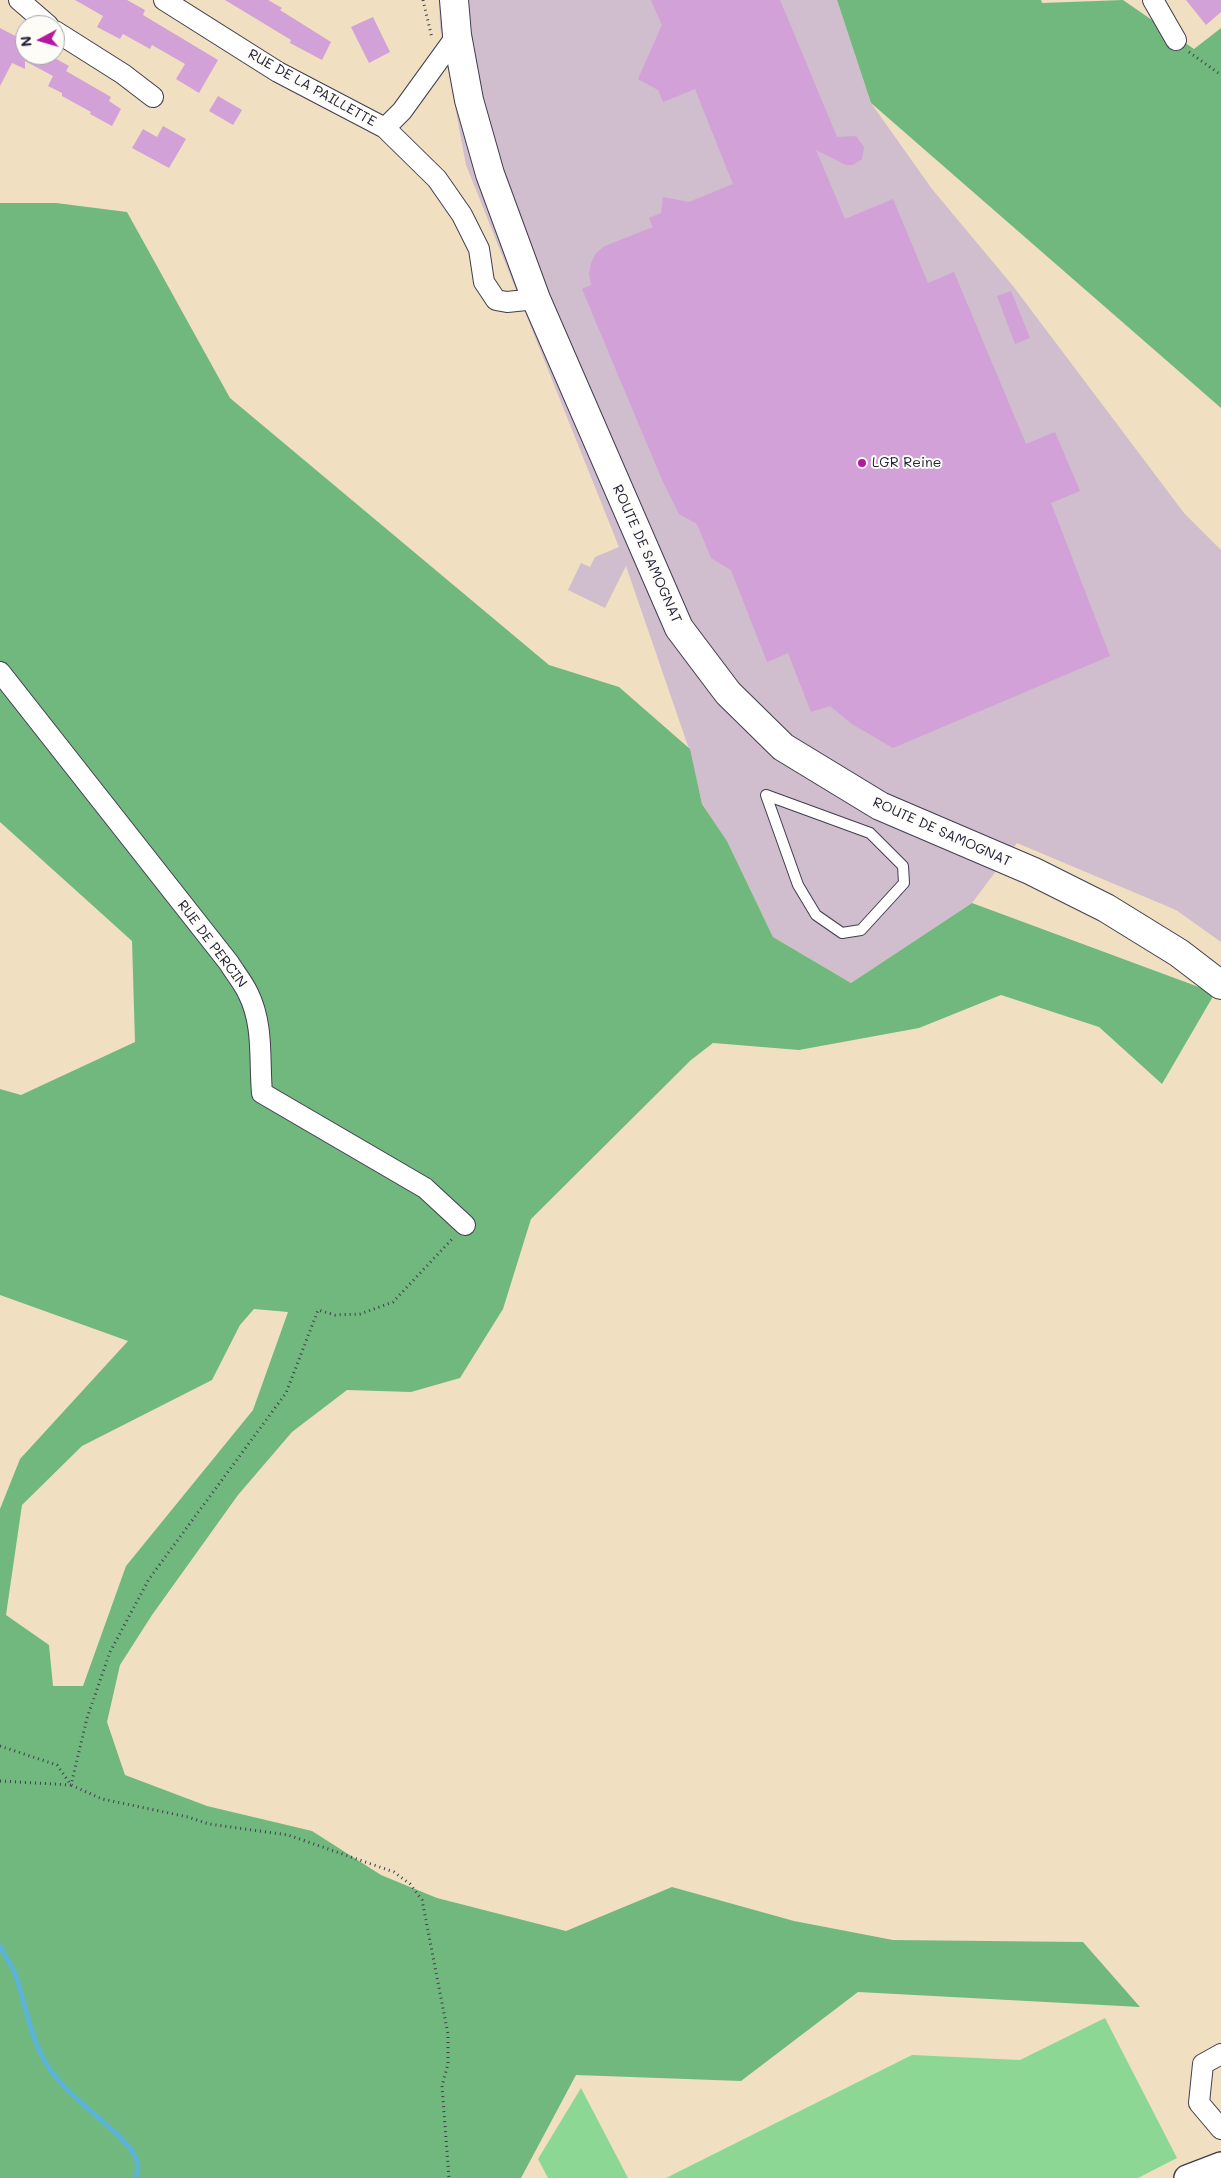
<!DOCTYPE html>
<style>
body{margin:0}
#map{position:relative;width:1221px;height:2178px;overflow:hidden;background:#f0e0c1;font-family:Mali,sans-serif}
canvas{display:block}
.north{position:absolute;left:15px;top:15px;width:50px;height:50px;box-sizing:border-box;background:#fdfcf7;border:1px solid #a5a5ac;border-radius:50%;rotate:264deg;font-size:14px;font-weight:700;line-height:20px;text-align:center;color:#22223b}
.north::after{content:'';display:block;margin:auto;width:18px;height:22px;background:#b5179e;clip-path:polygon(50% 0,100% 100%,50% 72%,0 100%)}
</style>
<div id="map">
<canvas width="1221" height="2178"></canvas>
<div class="north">N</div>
</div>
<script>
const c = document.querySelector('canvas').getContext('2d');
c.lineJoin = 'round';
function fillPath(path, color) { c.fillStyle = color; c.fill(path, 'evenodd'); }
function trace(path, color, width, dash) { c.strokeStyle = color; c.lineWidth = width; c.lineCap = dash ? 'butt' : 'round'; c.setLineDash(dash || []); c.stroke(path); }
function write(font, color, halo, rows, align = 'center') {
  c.font = font + ' Mali,sans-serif'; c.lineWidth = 4; c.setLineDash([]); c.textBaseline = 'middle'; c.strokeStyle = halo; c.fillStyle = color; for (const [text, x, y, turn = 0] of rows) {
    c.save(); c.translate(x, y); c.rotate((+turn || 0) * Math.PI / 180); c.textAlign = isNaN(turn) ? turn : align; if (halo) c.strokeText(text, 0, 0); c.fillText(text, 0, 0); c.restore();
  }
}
const industrial = new Path2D(`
 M439,0H837L871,103L932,189L1013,286L1184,513L1221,550V942L1176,910L1017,843L972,903L851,983L773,937L727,841L702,804L689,749L626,566L605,608L568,590L581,563L590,567L595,557L619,547L466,165L440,27Z`);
const green = new Path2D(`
 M1105,2018L1177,2158L1138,2178H666L912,2055L1020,2060Z
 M581,2088L628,2178H548L538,2159Z`);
const forest = new Path2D(`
 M837,0H1041L1042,3L1123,0L1194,49L1221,28V408L871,103Z
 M0,203H56L127,212L230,398L549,665L619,687L690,749L702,804L727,841L773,937L851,983L972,903L1215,993L1162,1084L1099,1027L1001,995L919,1028L799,1050L713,1043L691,1060L531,1219L503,1309L460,1378L411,1392L347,1390L292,1432L238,1495L152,1615L120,1665L107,1722L125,1775L207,1806L312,1831L381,1875L437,1898L566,1931L672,1887L794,1921L893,1940L1083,1942L1140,2007L858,1992L741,2081L576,2075L521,2178H0V1509L20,1459L128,1341L0,1295V1089L21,1095L135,1042L132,941L0,822ZM254,1309L288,1312L253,1410L126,1566L83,1686H53L49,1645L6,1615L22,1505L82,1446L212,1380L240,1325Z`);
const stream = new Path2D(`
 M0,1946C5,1956 12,1966 16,1976C29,2015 31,2049 59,2081C76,2102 126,2136 135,2156C139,2163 138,2171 136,2178`);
const building = new Path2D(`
 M75,0H127L145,10L143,15L218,60L199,93L176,79L185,64L152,45L150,49L123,34L120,39L97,27L103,16Z
 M225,0H268L282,8L280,10L331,42L322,60L290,43L291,40Z
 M651,0H780L837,137L856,136L864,147L862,159L853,165H846L816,150L845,219L893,199L928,283L954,272L1026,444L1055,432L1080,491L1051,503L1110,656L893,748L852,724L830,706L811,712L788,653L767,662L731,570L711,558L697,524L679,514L663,482L582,289L591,285L589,274L591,263L596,253L605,246L653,227L649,218L661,213L663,197L689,202L733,184L695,89L663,102L658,90L638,79L662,25Z
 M1186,0H1221V12L1206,25Z
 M373,17L390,52L369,63L351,27Z
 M0,28L25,41V55H49L69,66L66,71L111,97L109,101L121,109L112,126L90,114L91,112L62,96V93L48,86L53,76L25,61V69L12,63L0,86Z
 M218,96L242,110L233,125L209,111Z
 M163,126L186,139L169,168L132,148L143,129L157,137Z
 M1011,291L1030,338L1015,344L997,296Z`);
const path = new Path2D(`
 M423,0L432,38
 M1189,52L1221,75
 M0,1746L57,1765L71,1785L102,1799L188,1817L209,1824L288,1835L394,1872L410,1884L422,1900L448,2034V2064L442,2086L449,2178
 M0,1781L71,1785L87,1718L110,1652L149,1579L286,1393L318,1310L335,1315L360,1314L393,1302L454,1237`);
const service = new Path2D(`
 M766,795L870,833L903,866L904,883L861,930L842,933L816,915L798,885Z`);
const minor = new Path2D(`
 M19,0L48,25
 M164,0L278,72L385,128L437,179L462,215L479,249L484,282L496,300L507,302L536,299
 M1153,0L1176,40
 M55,31L123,74L153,97
 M385,128L402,111L457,35
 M0,672L229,963C235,973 243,982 248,993C264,1025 259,1059 262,1093L425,1188L465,1225
 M1221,2054L1203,2064L1199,2103L1221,2129`);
const tertiary = new Path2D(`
 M1187,2178L1221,2165`);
const secondary = new Path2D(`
 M454,0L457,35L469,100L490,174L536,299L679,628L728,693L783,747L880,806L1032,871L1106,908L1179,953L1221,985`);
const markers = [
 [862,463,5,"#b5179e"]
];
const streetNames = [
 ["RUE DE LA PAILLETTE",312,88,29],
 ["ROUTE DE SAMOGNAT",647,554,66],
 ["ROUTE DE SAMOGNAT",942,832,24],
 ["RUE DE PERCIN",212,944,53]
];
const poiNames = [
 ["LGR Reine",872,463]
];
fillPath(industrial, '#d0bdcd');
fillPath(green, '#8cd794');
fillPath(forest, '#71b87e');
trace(stream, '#5bb3d8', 5);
fillPath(building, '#d1a1d7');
trace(service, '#413e4f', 12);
trace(minor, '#413e4f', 22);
trace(tertiary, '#413e4f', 28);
trace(secondary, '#413e4f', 30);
trace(path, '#413e4f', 3, [1, 4]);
trace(service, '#fff', 10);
trace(minor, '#fff', 20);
trace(tertiary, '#fff', 25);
trace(secondary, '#fff', 28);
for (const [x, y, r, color] of markers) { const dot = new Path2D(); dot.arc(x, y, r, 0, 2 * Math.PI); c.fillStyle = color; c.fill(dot); trace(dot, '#fdfcf7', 2); }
write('14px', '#22223b', '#fdfcf7', streetNames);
write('14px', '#22223b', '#fdfcf7', poiNames, 'left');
</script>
